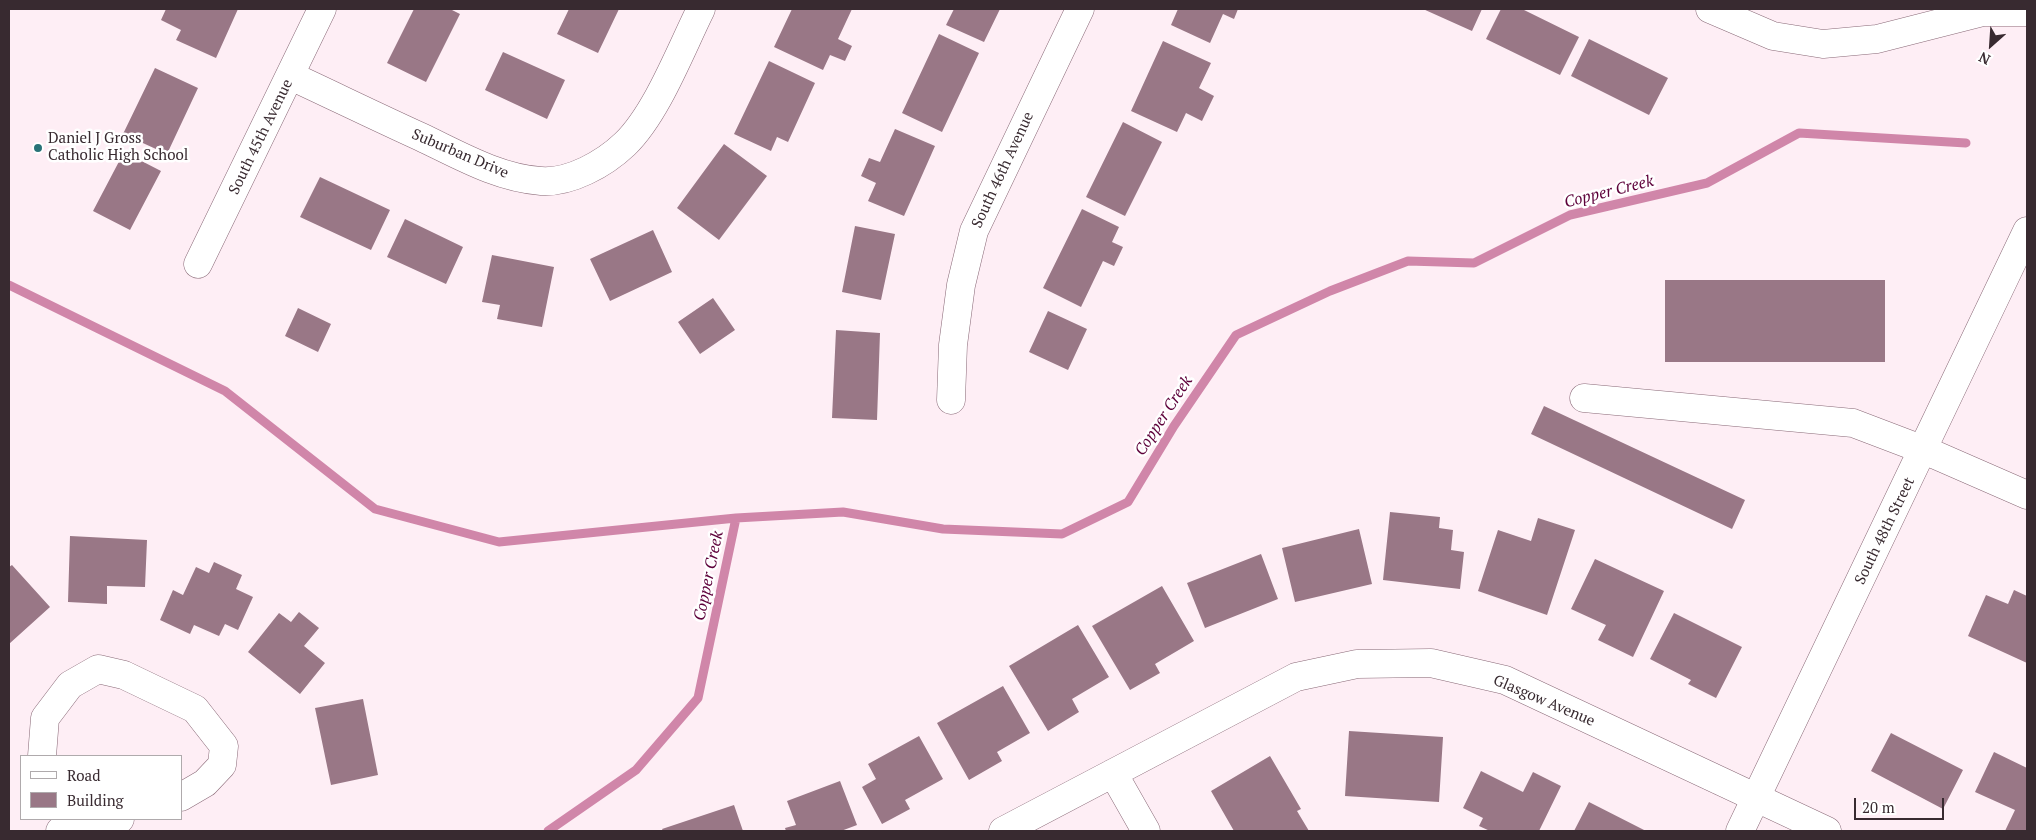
<!DOCTYPE html>
<style>
body{margin:0}
#map{position:relative;width:2036px;height:840px;overflow:hidden;background:#feeef5;font-family:"PT Serif",serif}
canvas{display:block}
.frame{position:absolute;inset:0;border:10px solid #382a30;pointer-events:none}
.legend{position:absolute;left:20px;top:755px;width:162px;height:65px;box-sizing:border-box;background:#fff;border:1px solid #afaaac;margin:0;padding:6px 9px;list-style:none;font-size:15px;color:#382a30}
.legend li{display:flex;align-items:center;gap:10px;height:25px}
.legend b{width:25px;border:1px solid #afaaac}
.north{position:absolute;left:1966px;top:20px;width:50px;height:50px;-webkit-text-stroke:4px #fff;paint-order:stroke;rotate:206deg;font-size:14px;font-weight:700;line-height:20px;text-align:center;color:#382a30}
.north::after{content:'';display:block;margin:auto;width:18px;height:22px;background:#382a30;clip-path:polygon(50% 0,100% 100%,50% 72%,0 100%)}
.scale{position:absolute;left:1854px;top:798px;width:90px;height:22px;box-sizing:border-box;border:2px solid #382a30;border-top:0;padding-left:6px;font-size:15px;line-height:18px;white-space:nowrap;color:#382a30;-webkit-text-stroke:4px #fff;paint-order:stroke}
</style>
<div id="map">
<canvas width="2036" height="840"></canvas>
<div class="frame"></div>
<ul class="legend">
<li><b style="height:6px;background:#fff"></b>Road</li>
<li><b style="height:14px;background:#997786"></b>Building</li>
</ul>
<div class="north">N</div>
<div class="scale">20 m</div>
</div>
<script>
const c = document.querySelector('canvas').getContext('2d');
c.lineJoin = 'round';
function trace(path, color, width, dash) { c.strokeStyle = color; c.lineWidth = width; c.lineCap = dash ? 'butt' : 'round'; c.setLineDash(dash || []); c.stroke(path); }
function fillPath(path, color) { c.fillStyle = color; c.fill(path, 'evenodd'); }
function write(font, color, halo, rows, align = 'center') {
  c.font = font + ' "PT Serif",serif'; c.lineWidth = 5; c.setLineDash([]); c.textBaseline = 'middle'; c.strokeStyle = halo; c.fillStyle = color; for (const [text, x, y, turn = 0] of rows) {
    c.save(); c.translate(x, y); c.rotate((+turn || 0) * Math.PI / 180); c.textAlign = isNaN(turn) ? turn : align; if (halo) c.strokeText(text, 0, 0); c.fillText(text, 0, 0); c.restore();
  }
}
const stream = new Path2D(`
 M9,285L225,391L375,509L499,542L736,518L843,512L943,529L1062,534L1128,502L1174,426L1236,335L1330,291L1408,261L1474,263L1570,215L1707,183L1799,133L1966,143
 M548,831L636,770L698,698L736,518`);
const building = new Path2D(`
 M166,9H238L216,58L176,40L181,30L161,20Z
 M414,9H450L460,14L426,82L387,63Z
 M569,9H619L598,53L557,34Z
 M792,9H852L838,39L852,46L845,61L830,55L823,70L774,47Z
 M954,9H1000L984,42L946,25Z
 M1178,9H1238L1234,19L1223,14L1210,43L1171,25Z
 M1423,9H1482L1472,31Z
 M1501,9H1522L1579,37L1560,75L1486,39Z
 M939,34L979,53L942,132L902,113Z
 M1589,39L1668,78L1649,115L1571,76Z
 M1163,41L1211,63L1199,88L1214,96L1202,121L1186,113L1177,132L1131,111Z
 M503,52L565,80L547,119L485,90Z
 M769,61L815,83L788,142L777,137L771,151L734,134Z
 M155,68L198,88L167,154L123,134Z
 M1123,122L1162,142L1125,216L1086,197Z
 M895,129L935,146L904,216L868,201L876,183L861,176L869,158L880,162Z
 M724,144L767,176L719,240L677,208Z
 M124,152L161,171L130,230L93,211Z
 M320,177L390,210L371,250L300,217Z
 M1082,209L1119,227L1112,242L1123,247L1114,266L1103,261L1081,307L1043,288Z
 M405,219L463,247L446,284L387,257Z
 M855,226L895,234L881,300L842,292Z
 M653,230L672,272L610,301L590,259Z
 M492,255L554,267L542,327L497,319L500,305L482,302Z
 M1665,280H1885V362H1665Z
 M713,298L735,330L700,354L678,322Z
 M298,308L331,324L318,352L285,336Z
 M1048,311L1087,329L1068,370L1029,352Z
 M836,330L880,333L877,420L832,418Z
 M1544,406L1745,500L1732,529L1531,434Z
 M1390,512L1440,517L1439,528L1453,530L1451,550L1464,552L1460,589L1383,580Z
 M1538,518L1575,530L1547,615L1478,591L1498,530L1531,541Z
 M1359,529L1372,584L1295,602L1282,548Z
 M70,536L147,540L145,587L107,586V604L68,602Z
 M1261,554L1278,599L1205,628L1187,583Z
 M1595,559L1664,591L1633,657L1598,640L1606,625L1571,609Z
 M214,562L242,575L236,589L253,597L238,630L225,624L219,636L194,625L190,634L160,620L173,590L183,595L196,567L209,573Z
 M12,565L50,607L9,644V567Z
 M1162,586L1194,641L1155,664L1160,673L1130,690L1092,626Z
 M2014,590L2027,596V663L1968,636L1986,595L2008,604Z
 M299,612L319,628L304,646L325,663L300,694L248,652L279,613L291,622Z
 M1674,613L1742,647L1716,698L1688,684L1691,680L1650,659Z
 M1078,625L1109,677L1072,699L1079,712L1048,731L1009,666Z
 M1003,686L1030,733L997,752L1002,761L969,780L937,723Z
 M363,699L378,775L331,785L315,708Z
 M1349,731L1443,737L1439,802L1345,796Z
 M1891,733L1963,770L1943,809L1871,771Z
 M919,736L943,779L905,800L910,809L882,824L862,787L876,779L868,764Z
 M1994,752L2027,768V831H2005L2015,810L1975,792Z
 M1270,756L1301,809L1297,811L1309,831H1234L1211,791Z
 M1481,771L1523,792L1533,772L1561,786L1539,831H1490L1479,826L1483,818L1463,808Z
 M840,781L857,825L841,831H786L785,828L796,825L787,801Z
 M1589,802L1646,831H1574Z
 M734,805L743,831H663L662,829Z`);
const minor = new Path2D(`
 M1710,9L1773,36L1823,44L1877,39L1983,12H2027
 M291,76C334,96 377,117 421,137C459,155 498,178 541,181C570,183 604,164 625,144C657,113 681,49 701,9
 M198,264L322,9
 M1584,398L1853,423L1924,450L2027,495
 M951,400L953,345L961,285L974,231L1080,9
 M42,756L45,718L70,685L98,669L124,675L195,709L224,746L222,765L205,783L181,797
 M1113,773L1146,831
 M60,831L120,819
 M1003,831L1296,677L1357,664L1431,663L1505,680L1827,831
 M1740,831L2027,231`);
const markers = [
 [38,148,5,"#297378"]
];
const streetNames = [
 ["South 45th Avenue",261,137,-64],
 ["Suburban Drive",460,154,23],
 ["South 46th Avenue",1003,170,-65],
 ["South 48th Street",1885,531,-64],
 ["Glasgow Avenue",1544,701,23]
];
const poiNames = [
 ["Daniel J Gross",48,139],
 ["Catholic High School",48,156]
];
const waterNames = [
 ["Copper Creek",1609,192,-14],
 ["Copper Creek",1164,416,-57],
 ["Copper Creek",709,576,-78]
];
trace(stream, '#d086a9', 9);
fillPath(building, '#997786');
trace(minor, '#896977', 29);
trace(minor, '#fff', 28);
for (const [x, y, r, color] of markers) { const dot = new Path2D(); dot.arc(x, y, r, 0, 2 * Math.PI); c.fillStyle = color; c.fill(dot); trace(dot, '#fff', 2); }
write('15px', '#382a30', '#fff', streetNames);
write('15px', '#382a30', '#fff', poiNames, 'left');
write('italic 16px', '#5d003a', '#fff', waterNames);
</script>
